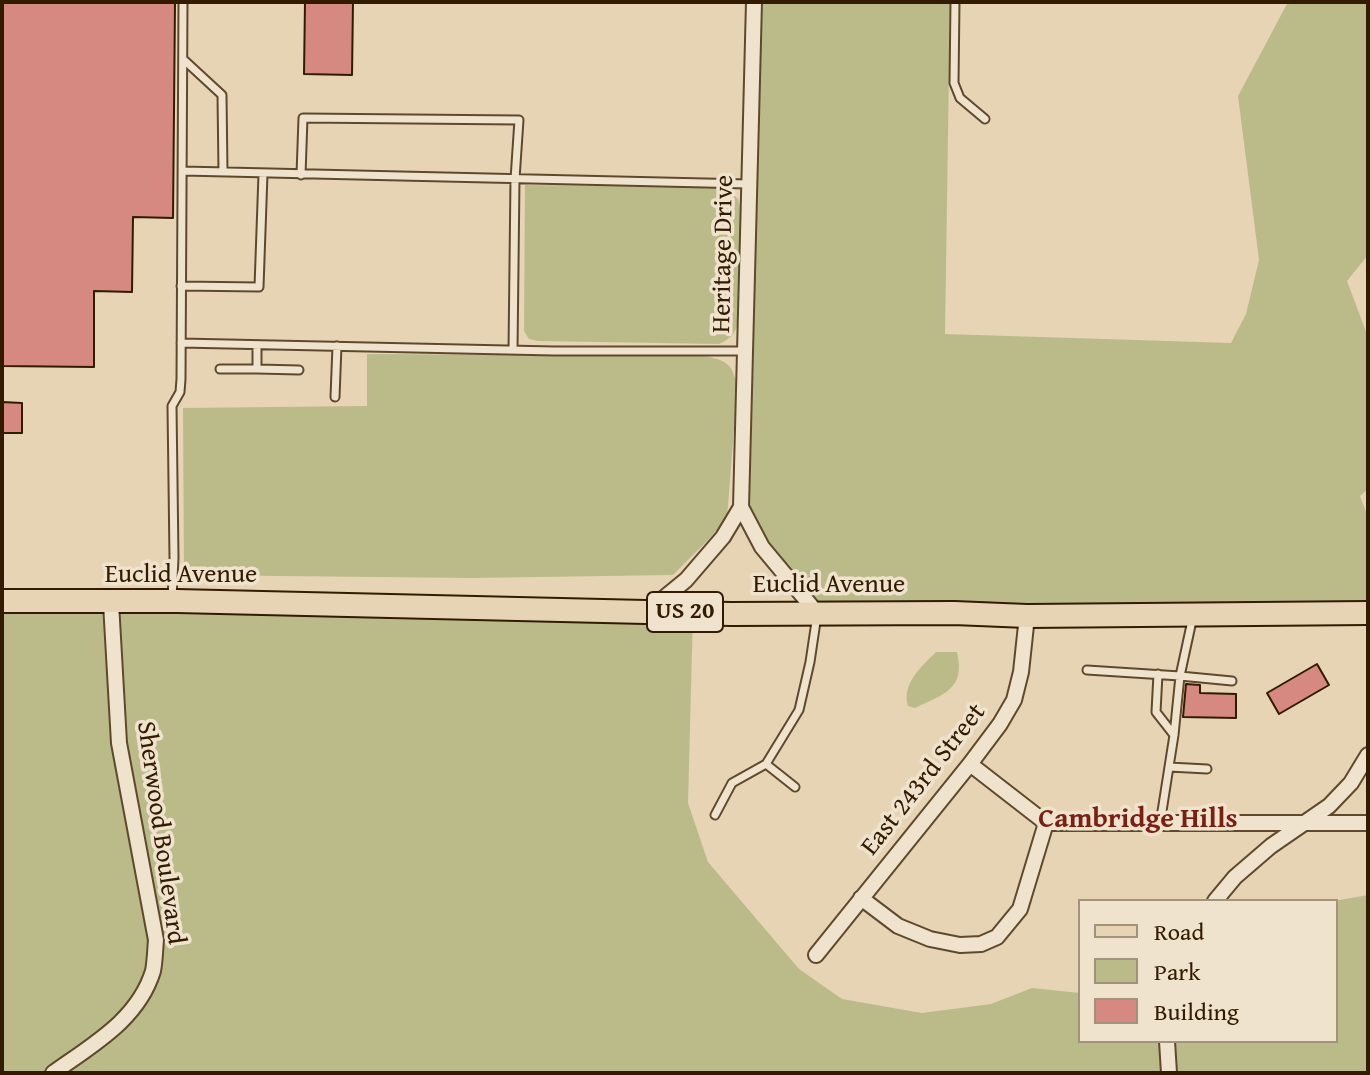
<!DOCTYPE html>
<style>
body{margin:0}
#map{position:relative;width:1370px;height:1075px;overflow:hidden;background:#e6d4b4;font-family:"Gentium Book Plus",serif}
canvas{display:block}
.frame{position:absolute;inset:0;border:4px solid #321b00;pointer-events:none}
.legend{position:absolute;left:1078px;top:899px;width:260px;height:144px;box-sizing:border-box;background:#efe3ce;border:2px solid #a3937c;margin:0;padding:10px 14px;list-style:none;font-size:24px;color:#321b00}
.legend li{display:flex;align-items:center;gap:16px;height:40px}
.legend b{width:40px;border:2px solid #a3937c}
</style>
<div id="map">
<canvas width="1370" height="1075"></canvas>
<div class="frame"></div>
<ul class="legend">
<li><b style="height:10px;background:#e6d4b4"></b>Road</li>
<li><b style="height:22px;background:#bbbb89"></b>Park</li>
<li><b style="height:22px;background:#d58980"></b>Building</li>
</ul>
</div>
<script>
const c = document.querySelector('canvas').getContext('2d');
c.lineJoin = 'round';
function fillPath(path, color) { c.fillStyle = color; c.fill(path, 'evenodd'); }
function trace(path, color, width, dash) { c.strokeStyle = color; c.lineWidth = width; c.lineCap = dash ? 'butt' : 'round'; c.setLineDash(dash || []); c.stroke(path); }
function write(font, color, halo, rows, align = 'center') {
  c.font = font + ' "Gentium Book Plus",serif'; c.lineWidth = 7; c.setLineDash([]); c.textBaseline = 'middle'; c.strokeStyle = halo; c.fillStyle = color; for (const [text, x, y, turn = 0] of rows) {
    c.save(); c.translate(x, y); c.rotate((+turn || 0) * Math.PI / 180); c.textAlign = isNaN(turn) ? turn : align; if (halo) c.strokeText(text, 0, 0); c.fillText(text, 0, 0); c.restore();
  }
}
const green = new Path2D(`
 M754,2H950L945,334L1231,343L1246,314L1259,260L1238,96L1288,2H1368V255L1347,281L1368,337V489L1360,496L1368,517V613H817L741,507Z
 M525,185L725,187L738,199L741,211L739,319C736,333 732,338 719,344L538,341L529,339L524,331Z
 M367,354L703,356C727,360 734,364 737,390L727,518L709,539L673,575L472,578L184,575L183,408L367,406Z
 M2,601L693,613L688,803L708,862L799,969L842,999L922,1013L991,1004L1032,988L1080,993V1041H1336V901H1334L1368,895V1073H2Z
 M936,652H957C966,690 943,694 915,708L908,706C901,684 922,666 936,652Z`);
const building = new Path2D(`
 M2,2H175L173,218L133,217L132,292L94,291V367L2,366Z
 M305,2H353L352,75L304,74Z
 M2,402L22,403V433H2Z
 M1317,664L1329,685L1279,714L1267,693Z
 M1186,684L1200,685V693L1236,694V718L1183,717Z`);
const service = new Path2D(`
 M955,2L954,83L960,98L985,119
 M183,59L222,95L223,172
 M183,171L749,184
 M301,175L303,118L519,120L515,179L513,350
 M181,286L259,287L263,174
 M181,343L554,351H746
 M257,345V369L299,370
 M220,369H257
 M335,397L337,346
 M172,598L174,558L172,406L180,392L181,379L183,2
 M1087,670L1180,676L1193,616
 M1158,674L1156,712L1174,735
 M766,764L795,787
 M1169,767L1207,769
 M715,815L732,783L766,764L799,710L810,662L817,615
 M1160,824L1174,735L1180,676L1232,681`);
const minor = new Path2D(`
 M741,507L762,547L817,613
 M647,612L686,580L723,537L741,507L754,2
 M970,764L1046,823H1368
 M861,898L898,926L930,939L960,945L981,944L997,937L1020,909L1046,823
 M1215,901L1235,877L1271,846L1329,806L1351,783L1368,755
 M816,955L970,764L1000,724L1014,700L1021,672L1027,616
 M1167,1041L1169,1073
 M53,1073C92,1045 138,1020 153,971C155,961 155,950 156,940L119,743L111,603`);
const primary = new Path2D(`
 M2,601H177L731,614L954,613L1027,616L1368,613`);
const shields = [
 [685,612,76]
];
const shieldNames = [
 ["US 20",685,612]
];
const streetNames = [
 ["Heritage Drive",724,254,-89],
 ["Euclid Avenue",181,575],
 ["Euclid Avenue",829,585],
 ["East 243rd Street",924,780,-52],
 ["Sherwood Boulevard",160,833,82]
];
const neighbourhoodNames = [
 ["Cambridge Hills",1138,820]
];
fillPath(green, '#bbbb89');
fillPath(building, '#d58980');
trace(building, '#321b00', 2);
trace(service, '#5f492d', 11);
trace(minor, '#5f492d', 18);
trace(primary, '#321b00', 26);
trace(service, '#efe3ce', 7);
trace(minor, '#efe3ce', 14);
trace(primary, '#e6d4b4', 22);
for (const [x, y, w] of shields) { const box = new Path2D(); box.roundRect(x - w / 2, y - 20, w, 40, 6); c.fillStyle = '#efe3ce'; c.fill(box); trace(box, '#321b00', 2); }
write('bold 24px', '#321b00', null, shieldNames);
write('26px', '#321b00', '#efe3ce', streetNames);
write('bold 28px', '#7a1f14', '#efe3ce', neighbourhoodNames);
</script>
